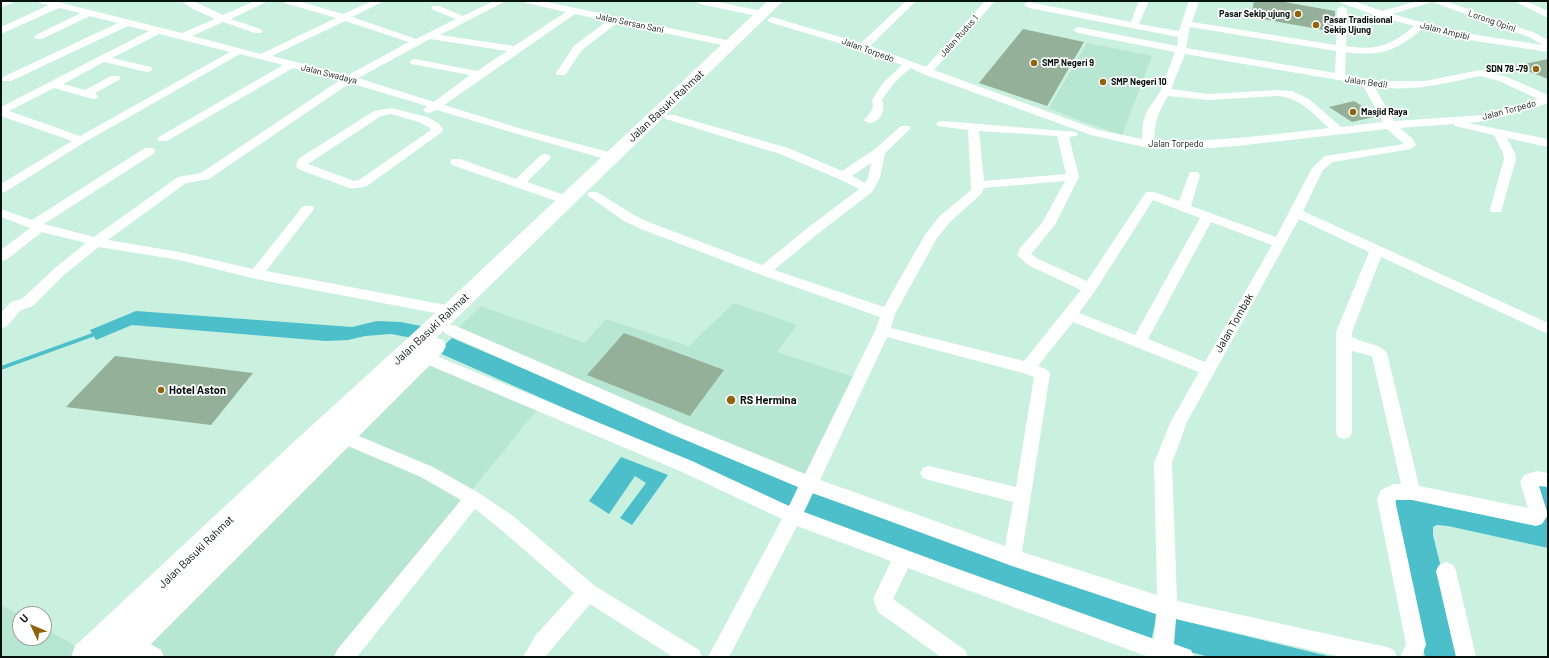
<!DOCTYPE html>
<style>
body{margin:0}
#map{position:relative;width:1549px;height:658px;overflow:hidden;background:#caf0e0;font-family:Barlow,sans-serif}
canvas{display:block}
.frame{position:absolute;inset:0;border:2px solid #06130e;pointer-events:none}
.north{position:absolute;left:12px;top:606px;width:40px;height:40px;box-sizing:border-box;background:#fff;border:1px solid #9ba19f;border-radius:50%;rotate:314deg;font-size:11px;font-weight:700;line-height:16px;text-align:center;color:#06130e}
.north::after{content:'';display:block;margin:auto;width:14px;height:18px;background:#90630d;clip-path:polygon(50% 0,100% 100%,50% 72%,0 100%)}
</style>
<div id="map">
<canvas width="1549" height="658"></canvas>
<div class="frame"></div>
<div class="north">U</div>
</div>
<script>
const c = document.querySelector('canvas').getContext('2d');
c.lineJoin = 'round';
function fillPath(path, color) { c.fillStyle = color; c.fill(path, 'evenodd'); }
function trace(path, color, width, dash) { c.strokeStyle = color; c.lineWidth = width; c.lineCap = dash ? 'butt' : 'round'; c.setLineDash(dash || []); c.stroke(path); }
function write(font, color, halo, rows, align = 'center') {
  c.font = font + ' Barlow,sans-serif'; c.lineWidth = 3.5; c.setLineDash([]); c.textBaseline = 'middle'; c.strokeStyle = halo; c.fillStyle = color; for (const [text, x, y, turn = 0] of rows) {
    c.save(); c.translate(x, y); c.rotate((+turn || 0) * Math.PI / 180); c.textAlign = isNaN(turn) ? turn : align; if (halo) c.strokeText(text, 0, 0); c.fillText(text, 0, 0); c.restore();
  }
}
const built = new Path2D(`
 M1087,43L1152,56L1122,135L1081,121L1049,108Z
 M734,303L797,325L777,352L854,377L804,476L456,330L481,306L585,343L606,319L689,346Z
 M426,360L537,410L336,657H130Z
 M1,605L20,615V638H44V628L81,649L72,657H1Z`);
const water = new Path2D(`
 M136,311L352,327L377,321L401,322L421,326L412,338L391,334L365,336L348,340L326,341L132,325L96,340L90,330Z
 M452,338L800,487L791,508L437,352Z
 M621,457L668,475L632,525L620,518L646,483L635,476L609,514L589,501Z
 M1548,482V548L1448,526L1437,525L1433,527V535L1463,657H1425L1395,505L1396,500L1399,497L1543,521L1546,518L1538,495L1536,484Z
 M809,492L1157,614L1151,642L801,512Z
 M1172,618L1332,657H1209L1168,646Z`);
const stream = new Path2D(`
 M1,368L98,333`);
const building = new Path2D(`
 M1254,1H1279L1335,11V32L1251,17Z
 M1023,29L1084,42L1047,106L979,83Z
 M1548,59V79L1515,66Z
 M1354,101L1378,116L1352,122L1329,107Z
 M624,333L724,370L690,416L587,375Z
 M115,356L253,373L211,425L66,407Z`);
const minor = new Path2D(`
 M1,1H14L12,3L1,7Z
 M38,1H54L182,33L215,19L191,8L181,1H193L223,15L255,1H268L231,19L261,29L263,31L261,33H255L223,22L192,36L261,54L336,18L285,3L283,1H298L343,14L372,1H384L352,17L416,39L456,19L433,10L431,8L433,6H439L463,16L494,1H506L440,35L514,46L566,12L526,3L524,1H542L731,41L736,44L731,47L617,23L582,50L565,75H557L556,73L574,46L607,21L575,14L444,105L522,129L616,154L618,157L616,160L612,161L514,133L437,110L429,113L425,112L423,110L427,106L350,83L209,179L186,183L108,240L179,252L253,269L303,206H313L314,209L266,271L451,306L456,307L458,311L456,315L451,316L256,279L179,260L99,247L65,274L33,306L21,310L6,327L1,328V313L11,302L23,298L55,268L86,243L42,232L6,260L1,261V250L30,228L1,217V209L32,220L145,148H153L155,151L153,154L44,224L94,237L178,177L201,173L340,80L293,68L167,141H159L157,139L159,137L283,65L240,54L85,142L5,192L1,193V184L72,141L1,116V107L149,31L128,26L11,81H3L2,79L3,77L118,23L90,16L42,39H36L34,37L36,35L81,13L59,8L1,34V27L49,5L40,3ZM345,21L409,42L348,75L272,56ZM159,34L230,52L80,136L9,111L54,88L93,99L97,98L98,96L95,93L119,80L120,78L119,76H111L85,90L63,84L104,62L147,72L151,71L152,69L151,67L112,58ZM430,39L507,51L477,71L415,59L411,60L410,62L411,64L470,75L434,102L358,78Z
 M695,1H713L762,11L767,14L762,17L700,4Z
 M906,1H916L870,46L926,67L985,1H995L934,70L1098,130L1142,139L1143,123L1146,113L1160,92L1175,52L1078,33L1073,30L1078,27L1177,46L1178,37L1029,8L1024,5L1026,3L1029,2L1131,22L1139,1H1149L1139,24L1179,31L1189,1H1199L1192,22L1336,45L1337,9L1342,6L1347,9L1346,46C1376,51 1391,46 1414,26L1380,17L1341,3L1339,1H1353L1382,11L1418,1H1445L1535,33L1548,40V52L1456,38L1422,29C1397,51 1379,57 1346,52L1345,75L1379,81H1425L1480,70L1507,77L1548,95V103C1522,112 1496,120 1468,123L1548,139V147L1507,138L1515,153L1516,159L1501,212H1491L1490,209L1504,159L1503,153L1494,135L1455,126L1454,124L1400,128L1413,139L1416,145L1411,149L1333,162L1323,170L1303,211L1548,323V334L1381,257L1352,332V337C1362,343 1381,344 1387,353L1419,486L1528,508L1520,482L1524,475L1537,471L1548,473V487L1539,486L1548,515L1542,524L1536,526L1412,500H1395L1426,645L1421,657H1400L1406,644L1377,499L1381,490L1394,484H1401L1372,356L1352,351V432L1350,437L1344,439L1338,437L1336,432V332L1369,252L1299,219L1187,422L1172,463L1177,601L1387,647L1394,650L1397,657H1342L1176,619L1174,644L1191,650L1194,657H1149L908,568L893,599L965,650L968,657H941L878,612L873,599L891,561L797,526L729,657H708L782,519L680,471L419,361L416,357L419,353L424,351L429,353L692,461L789,506L798,487L671,434L446,334L443,330L446,326L451,325L456,326L683,424L805,474L875,331L880,317L759,274L641,229L624,221L587,195L589,192H597L634,215L651,223L762,265L805,230L859,189L839,179L780,154L666,119L664,117L666,115H674L788,148L842,171L875,149L901,126H909L911,128L909,130L885,153L880,178L872,192L815,236L774,270L884,307L926,233L940,216L971,190L968,130L938,126L936,124L938,122L942,121L1076,132L1078,134L1076,136L1069,137L1079,177L1055,225L1031,254L1038,259L1087,281L1146,192H1154L1179,201L1190,172H1198L1200,175L1191,206L1276,237L1312,168L1325,156L1404,144L1387,129L1237,146L1194,149L1148,148L1091,135L923,74L911,68C899,77 890,87 882,100C886,110 881,121 870,123L866,122L864,120C870,112 875,110 872,100L883,83L902,65L859,49L769,22L767,20L772,17L861,43ZM1432,2L1529,37L1543,45L1457,32L1392,14ZM1190,27L1336,51L1335,73L1186,48ZM1185,54L1362,84L1383,122L1341,127L1309,99L1292,91L1278,90L1208,94L1171,89ZM1480,76L1499,81L1538,99L1512,108L1484,115L1394,121L1374,86C1410,93 1445,83 1480,76ZM1168,96L1208,100L1278,96C1301,98 1313,114 1329,128C1271,135 1213,142 1154,141C1155,120 1158,113 1168,96ZM979,131L1057,136L1066,174L984,181ZM871,163L868,178L865,183L852,176ZM1065,181L1042,223L1020,248L1017,255L1028,265L1081,290L1024,361L891,328L895,314L937,238L950,222L981,194L984,188ZM1153,200L1200,218L1135,335L1079,313L1095,291ZM1211,222L1272,245L1205,362L1148,339ZM1073,322L1199,372L1171,421L1154,463L1157,595L1022,552L1050,374L1048,370L1038,366ZM887,337L1023,373L1034,377L1016,487L929,466L923,468L920,473L923,478L929,480L1013,502L1005,546L820,480ZM813,493L1012,566L1156,614L1154,639L958,569L804,512Z
 M1514,1H1526L1548,11V18Z
 M391,108L427,117L438,123L443,129L442,132L367,186C361,187 355,189 349,188L298,169L296,166L298,159L374,111ZM391,114L419,122L430,128L431,130L359,180L354,181L308,164L381,116Z
 M545,154L549,155L551,158L527,182L570,197L572,200L570,203H562L452,165L450,162L452,159H460L516,179L541,155Z
 M342,429L433,467L479,493L513,516L595,586L699,650L702,657H673L590,604L545,657H523L535,636L574,593L499,528L475,509L357,657H334L337,650L461,500L421,477L336,441L334,436L336,431Z
 M1446,562L1453,565L1456,571L1476,657H1456L1436,571L1439,565Z
 M131,633L161,650L164,657C148,657 128,658 121,643L124,636Z`);
const highway = new Path2D(`
 M768,1H783L436,338L443,340L446,346L443,352L138,657H71L75,646L298,438L443,306Z`);
const markers = [
 [1298,14,4,"#90630d"],
 [1316,25,4,"#90630d"],
 [1034,63,4,"#90630d"],
 [1536,69,4,"#90630d"],
 [1103,82,4,"#90630d"],
 [1353,112,4,"#90630d"],
 [161,390,4,"#90630d"],
 [731,400,5,"#90630d"]
];
const farPoinames = [
 ["Pasar Sekip ujung",1290,14,"right"],
 ["Pasar Tradisional",1324,20],
 ["Sekip Ujung",1324,30],
 ["SMP Negeri 9",1042,63],
 ["SDN 78 -79",1528,69,"right"],
 ["SMP Negeri 10",1111,82],
 ["Masjid Raya",1361,112]
];
const farStreetnames = [
 ["Lorong Opini",1492,21,19],
 ["Jalan Sersan Sani",630,23,12],
 ["Jalan Ampibi",1445,31,14],
 ["Jalan Rudus 1",959,36,-48],
 ["Jalan Torpedo",868,50,20],
 ["Jalan Swadaya",329,74,14],
 ["Jalan Bedil",1366,82,8],
 ["Jalan Torpedo",1509,110,-15],
 ["Jalan Torpedo",1176,144]
];
const streetNames = [
 ["Jalan Basuki Rahmat",666,106,-43],
 ["Jalan Tombak",1234,323,-60],
 ["Jalan Basuki Rahmat",431,329,-43],
 ["Jalan Basuki Rahmat",196,552,-44]
];
const poiNames = [
 ["Hotel Aston",169,390],
 ["RS Hermina",740,400]
];
fillPath(built, '#b7e6d2');
fillPath(water, '#4cbfca');
trace(stream, '#4cbfca', 3.5);
fillPath(building, '#95b099');
fillPath(minor, '#fff');
fillPath(highway, '#fff');
for (const [x, y, r, color] of markers) { const dot = new Path2D(); dot.arc(x, y, r, 0, 2 * Math.PI); c.fillStyle = color; c.fill(dot); trace(dot, '#fff', 1.5); }
write('bold 9px', '#06130e', '#fff', farPoinames, 'left');
write('9px', '#06130e', '#fff', farStreetnames);
write('11px', '#06130e', '#fff', streetNames);
write('bold 11px', '#06130e', '#fff', poiNames, 'left');
</script>
